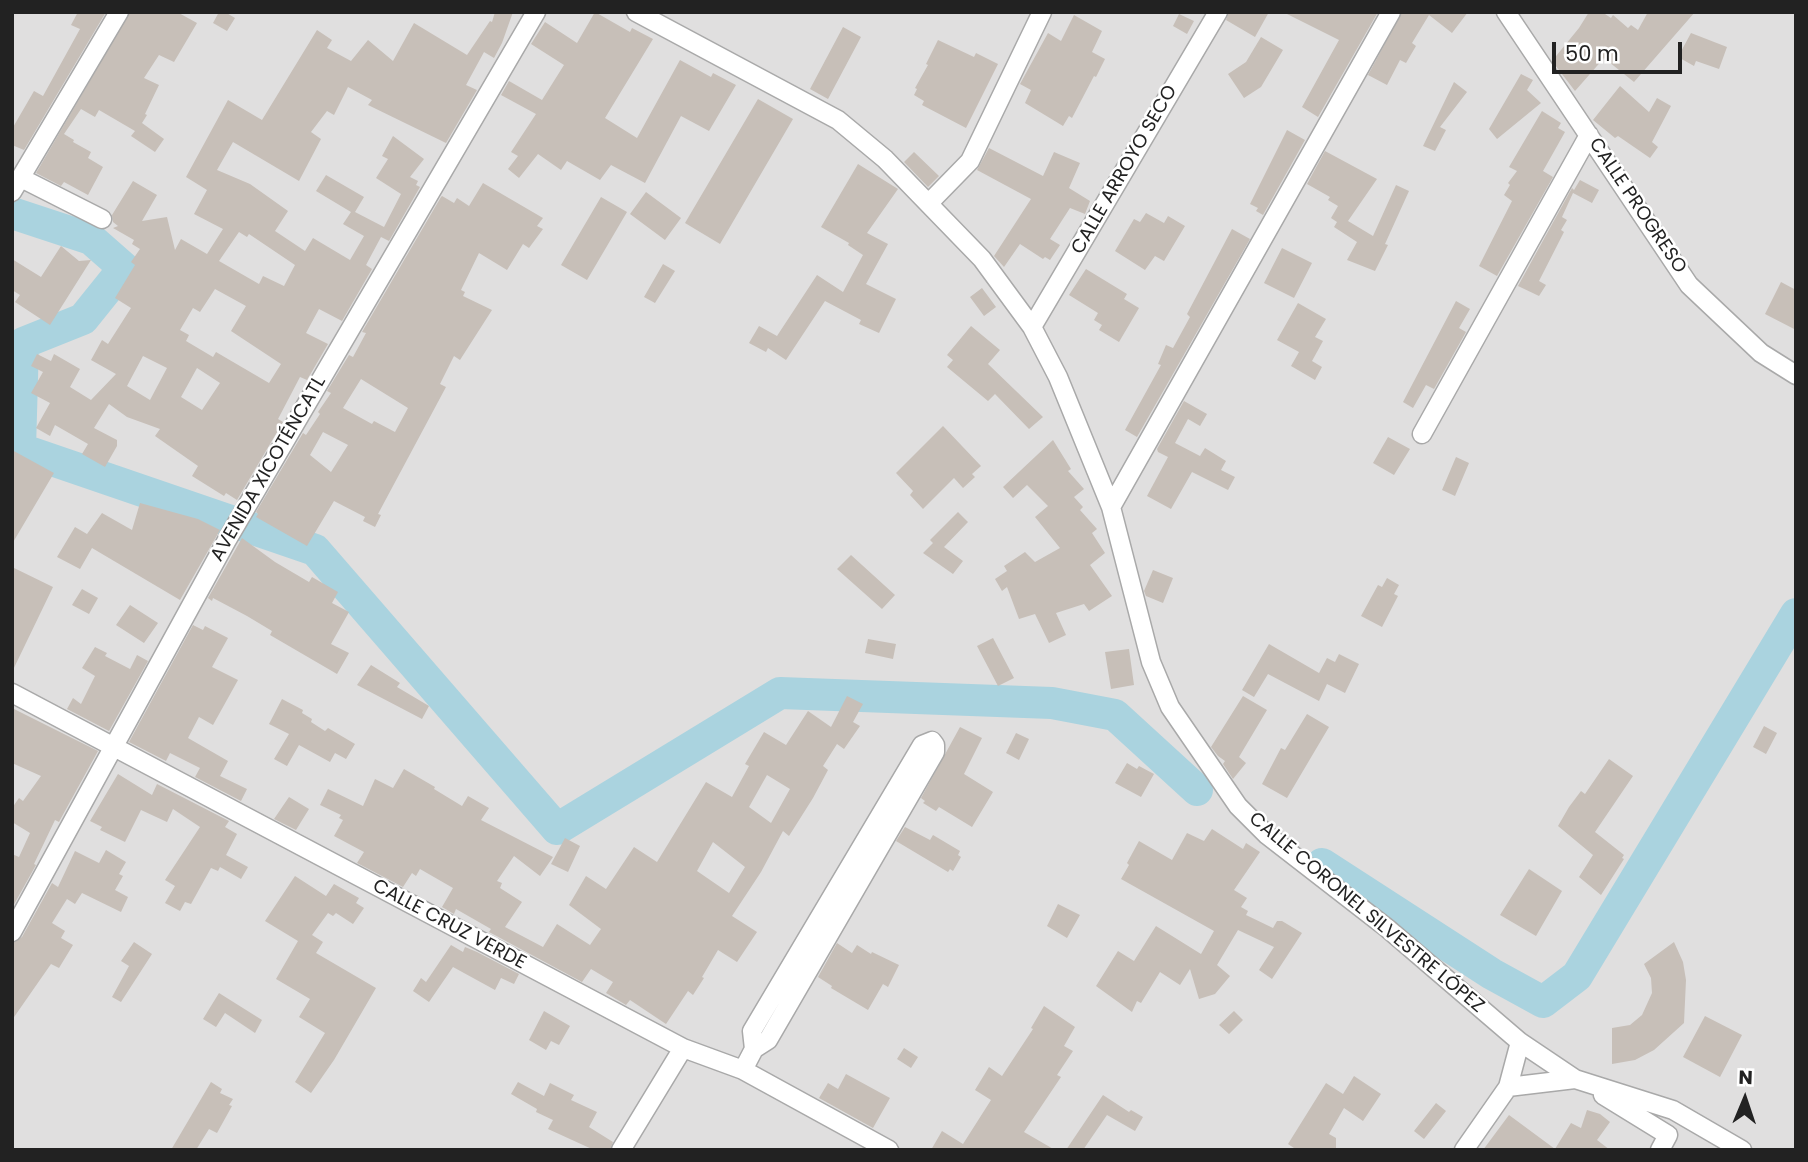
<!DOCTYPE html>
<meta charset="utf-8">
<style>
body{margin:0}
#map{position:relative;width:1808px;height:1162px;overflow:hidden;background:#f2efe9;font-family:Poppins,sans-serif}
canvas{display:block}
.frame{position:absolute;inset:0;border:14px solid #222;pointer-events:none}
.north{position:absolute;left:1710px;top:1064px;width:70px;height:70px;-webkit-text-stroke:5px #fff;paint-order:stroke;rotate:2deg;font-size:19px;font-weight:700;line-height:28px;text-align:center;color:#222}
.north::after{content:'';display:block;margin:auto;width:24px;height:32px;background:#222;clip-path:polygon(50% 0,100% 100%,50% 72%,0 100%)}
.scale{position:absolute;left:1552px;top:42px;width:130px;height:32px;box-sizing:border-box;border:4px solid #222;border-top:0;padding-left:9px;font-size:21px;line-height:24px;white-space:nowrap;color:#222;-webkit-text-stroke:5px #fff;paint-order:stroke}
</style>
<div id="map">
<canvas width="1808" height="1162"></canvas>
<div class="frame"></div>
<div class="north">N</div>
<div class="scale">50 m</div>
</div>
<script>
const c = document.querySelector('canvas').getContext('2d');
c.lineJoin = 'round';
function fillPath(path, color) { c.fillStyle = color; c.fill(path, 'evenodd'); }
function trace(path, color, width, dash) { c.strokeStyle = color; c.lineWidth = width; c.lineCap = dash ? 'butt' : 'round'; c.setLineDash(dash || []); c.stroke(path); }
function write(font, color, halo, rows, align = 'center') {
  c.font = font + ' Poppins,sans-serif'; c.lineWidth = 5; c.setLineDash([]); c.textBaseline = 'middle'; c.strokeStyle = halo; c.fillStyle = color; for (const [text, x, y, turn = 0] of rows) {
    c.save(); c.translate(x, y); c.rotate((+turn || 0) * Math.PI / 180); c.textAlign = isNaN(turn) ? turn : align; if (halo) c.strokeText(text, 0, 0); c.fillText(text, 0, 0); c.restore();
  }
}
const residential = new Path2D(`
 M12,12H1796V1150H12Z`);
const river = new Path2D(`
 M12,213L91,239L124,268L83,319L23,343L20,449L315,550L557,829L780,693L1052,703L1115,715L1197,790
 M1322,864L1492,974L1543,1002L1577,976L1796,614`);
const building = new Path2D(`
 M78,12H106L24,150L12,145V129L34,91L43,96L80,29L71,25Z
 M130,12H177L197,23L174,62L159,55L144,78L159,85L145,114L147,115L142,123L164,139L155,152L131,136L135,131L99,110L95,117L81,109L64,134L74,140L73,142L91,152L88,158L103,167L88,195L64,182L61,186L36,173Z
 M219,12H225L235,18L227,31L213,23Z
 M495,12H513L502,43L494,58L484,52L466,85L477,90L446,143L368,105L372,100L348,87L334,115L327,111L311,132L321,139L299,181L233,142L217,170L250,184L288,211L275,231L305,251L313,238L350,260L364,236L343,224L351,212L316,191L326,175L364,197L355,212L384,227L401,194L376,178L388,159L382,156L393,136L424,159L410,177L418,181L416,185L420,187L389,241L381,237L366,265L372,269L342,321L319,309L306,333L328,344L307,380L300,377L278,419L283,422L237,500L226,493L224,496L192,476L198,466L155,436L160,429L127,417L109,404L94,428L117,440V446L105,467L82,454L88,444L55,425L50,436L36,428L50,403L31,393L43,372L31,366L37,354L51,361L54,354L80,369L70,387L91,400L116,374L91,360L102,340L108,344L131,308L115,298L135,265L131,262L140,249L132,244L134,240L113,228L118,226L113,222L112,215L133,181L157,195L142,221L167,217L175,250L181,239L207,254L223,229L194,214L207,190L186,177L228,100L262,120L317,30L332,40L327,48L351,61L368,40L393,61L414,23L467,55L490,21L492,22ZM239,232L247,237L249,234L295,265L284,286L263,276L259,284L219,261ZM215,289L246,306L231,331L281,364L269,383L216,352L213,357L186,341L189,335L180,330L193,308L200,312ZM143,356L167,368L150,400L127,386ZM197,368L220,383L202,410L181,397Z
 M595,12L630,32L632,28L653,39L605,118L637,138L680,60L711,77L713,73L736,85L709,131L681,116L645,183L611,165L600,180L567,161L561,170L538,154L519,178L508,169L518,156L511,152L536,114L501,95L509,81L542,100L564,65L531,44L545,22L577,43Z
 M1229,12H1269L1255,37L1226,20Z
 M1283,12H1378L1318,117L1302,107L1339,40Z
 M1402,12H1468L1452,33L1429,15L1412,43L1416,46L1406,63L1400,60L1387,85L1368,75Z
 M1589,12H1602L1611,18L1613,15L1628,28L1631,25L1638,30L1648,12H1695L1634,82L1604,58L1575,91L1552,61L1579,28Z
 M1179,14L1194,21L1187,34L1173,26Z
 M1074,15L1102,31L1092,52L1105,59L1096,77L1094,76L1072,118L1069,116L1063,126L1025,103L1031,90L1020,84L1048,33L1061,41Z
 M843,27L861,37L828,99L810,89Z
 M1691,33L1727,47L1719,69L1696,61L1694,66L1678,57Z
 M1261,37L1283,50L1261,87L1244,98L1228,74L1246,62Z
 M938,40L974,57L976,53L998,64L966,128L922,105L924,101L914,95L917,89L915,88L928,65L926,64Z
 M1521,74L1533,80L1527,90L1541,103L1497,139L1489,129Z
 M1454,82L1467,92L1440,127L1446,130L1435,151L1423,146Z
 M1620,86L1649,112L1657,98L1671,106L1652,142L1658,147L1650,158L1618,136L1615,138L1593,120Z
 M758,99L793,119L720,244L685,223Z
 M1542,111L1561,123L1558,128L1565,132L1543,171L1553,177L1497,276L1479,266L1512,201L1504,195L1510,185L1508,183L1517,171L1509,167Z
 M1287,130L1305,140L1263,215L1256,211L1258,208L1250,204Z
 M989,148L1043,176L1054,152L1080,163L1069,188L1090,201L1085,214L1070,208L1050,239L1060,245L1050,260L1045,257L1043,259L1020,244L1004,267L994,256L1031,199L977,170Z
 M1325,151L1377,179L1348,221L1373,236L1396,185L1409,191L1385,244L1388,245L1375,271L1347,260L1357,242L1334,227L1337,222L1331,218L1338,206L1328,200L1330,197L1307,184Z
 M914,152L939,176L928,187L904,162Z
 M858,164L898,189L867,233L888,244L866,284L896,299L879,333L859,324L861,320L825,301L786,360L768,348L766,352L749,343L759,326L777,336L817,275L843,292L863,255L848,245L849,243L821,227Z
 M1580,180L1599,190L1592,203L1573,193L1562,217L1567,220L1561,230L1564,232L1539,281L1546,285L1539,296L1518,286L1572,188L1574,190Z
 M483,183L543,218L537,226L543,229L529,248L523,244L507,270L479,253L461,290L465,292L463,296L492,310L460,360L454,356L440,384L446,387L378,514L381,515L375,527L363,521L365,517L334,501L307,546L256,517L258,514L256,512L303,433L306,435L320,414L318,412L331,393L327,391L349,355L353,357L366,333L362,332L441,197L442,196L454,203L457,198L469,206ZM361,379L408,408L395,432L374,421L372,424L343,408ZM323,432L348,445L331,472L310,455Z
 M646,192L681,218L665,240L630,214Z
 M601,197L627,212L587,280L561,265Z
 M1146,213L1164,223L1168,216L1185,226L1164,261L1155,256L1145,270L1115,251L1134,219L1140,222Z
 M1232,229L1250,239L1137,437L1125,430L1161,365L1158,364L1166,345L1173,348L1190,317L1187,314Z
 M61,246L79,261L91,260L50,325L15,302L20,295L12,290V259L41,277Z
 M1282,248L1312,263L1294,298L1264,283Z
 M663,264L675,271L655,303L644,297Z
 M1086,269L1127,294L1124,299L1139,308L1119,342L1099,330L1102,325L1094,320L1098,313L1069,295Z
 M1781,282L1796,290V330L1765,314Z
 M982,288L996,307L984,316L970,297Z
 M1456,301L1470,309L1459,328L1466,332L1434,389L1426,385L1413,408L1403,402Z
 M1298,303L1326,319L1315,337L1323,341L1312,361L1322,367L1315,380L1291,366L1299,352L1277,340Z
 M971,326L1000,350L988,364L1043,417L1029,429L995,394L988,401L947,367L953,360L947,355Z
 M1184,401L1207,414L1200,426L1188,419L1175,443L1200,456L1205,448L1226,461L1221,470L1235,477L1228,490L1192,472L1171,509L1147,496L1168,457L1158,452L1157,449Z
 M943,426L981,466L972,474L975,477L963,488L954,478L923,509L910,495L913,491L896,473Z
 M1388,437L1410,449L1394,475L1373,463Z
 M1053,440L1071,469L1068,471L1084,489L1074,497L1083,507L1080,510L1097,529L1092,533L1105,553L1090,565L1112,596L1089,611L1084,604L1056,613L1066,635L1049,643L1035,614L1019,619L1007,587L1002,591L995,579L1007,571L1004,566L1025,552L1035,562L1060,548L1035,517L1048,506L1027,485L1013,498L1003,487Z
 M12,450L54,473L12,544Z
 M1456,457L1469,463L1455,496L1442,490Z
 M140,503L198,519L220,530L180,600L92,548L80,569L57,557L75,527L87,534L102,513L132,530Z
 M958,512L968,522L944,547L963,561L953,574L923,553L933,543L930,540Z
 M242,538L275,562L309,582L312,577L338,592L332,603L349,612L331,644L349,653L337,674L270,635L272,631L247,616L213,598L212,601L208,598Z
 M851,555L895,595L882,609L837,569Z
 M12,567L53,587L12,672Z
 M1153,570L1173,578L1163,603L1146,596L1144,591Z
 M1387,578L1399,585L1394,594L1398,596L1382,627L1361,616L1378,585L1382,587Z
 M82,589L98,598L89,614L72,605Z
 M130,605L158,623L144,643L116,625Z
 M193,625L203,630L205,626L228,638L212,667L238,680L213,725L199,717L188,738L228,761L220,776L247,789L241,801L195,777L200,768L170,753L166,761L129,742Z
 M993,638L1014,678L998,686L977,646Z
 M868,639L896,644L893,659L865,653Z
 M1269,644L1319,673L1327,658L1335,662L1339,654L1359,664L1345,693L1327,684L1319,701L1268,674L1254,697L1242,690Z
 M95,647L107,653L105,656L130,669L137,655L148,661L109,731L67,709L73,698L81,704L95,676L82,668Z
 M1129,649L1134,685L1111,689L1105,652Z
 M371,665L400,683L397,687L429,706L422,719L357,685Z
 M847,696L863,704L853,722L860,726L844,749L837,744L823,766L828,770L813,798L789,836L783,831L761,872L732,916L757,932L737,962L718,950L702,977L704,978L693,995L688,991L666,1024L630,1000L626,1005L606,993L613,982L591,969L582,982L489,932L491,929L456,909L454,914L442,907L453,888L420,869L416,876L412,873L403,887L357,863L364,852L334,836L343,820L339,818L341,815L320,805L328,789L363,806L375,779L393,788L404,769L435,787L434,789L462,806L468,796L489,808L481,820L553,857L540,876L514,856L497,881L502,883L500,888L522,902L505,927L543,947L557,924L590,945L601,929L569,905L586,876L606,889L634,847L657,862L706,782L732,797L749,766L745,764L764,732L786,745L808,711L831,727ZM767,775L790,789L771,823L749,807ZM713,842L745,867L729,893L697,871Z
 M1243,696L1267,710L1239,757L1246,763L1233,779L1223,764L1225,761L1218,756L1211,747Z
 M282,699L303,710L302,713L312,719L311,722L325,731L328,728L355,744L346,759L335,753L330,762L299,745L287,766L274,759L289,734L269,724Z
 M12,708L98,751L60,820L59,822L55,820L34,864L36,865L12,908V854L19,857L30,833L12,822V808L19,798L23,801L41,776L12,763Z
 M1307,714L1329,727L1287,798L1262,784L1281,748L1285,750Z
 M1764,726L1777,733L1766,754L1753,747Z
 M960,727L982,738L964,774L993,792L972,827L939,807L936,811L923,803L925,801L921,798Z
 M1016,733L1029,739L1019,760L1006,753Z
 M1609,759L1633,776L1595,832L1624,855L1622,858L1624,859L1601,895L1579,877L1593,855L1558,826L1569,807L1581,791L1585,794Z
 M1127,763L1137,769L1139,766L1154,774L1141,797L1115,783Z
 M118,774L152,795L157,784L229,821L225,827L237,834L226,855L248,867L241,879L220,867L218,871L211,868L191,904L185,902L180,911L165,903L175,886L165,880L200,827L173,809L167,822L141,810L125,842L100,830L102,827L90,821Z
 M289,797L309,809L296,830L274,819Z
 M905,827L930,840L933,835L960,851L958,855L961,857L953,871L950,869L948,872L896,841Z
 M1212,829L1243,849L1246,843L1260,852L1234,890L1247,898L1241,907L1248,911L1246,915L1273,928L1277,921H1282L1302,933L1272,979L1259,970L1274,947L1238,930L1217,965L1230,976L1215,994L1199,999L1190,969L1180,985L1160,972L1141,1003L1137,1001L1132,1012L1096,986L1118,951L1134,961L1156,926L1201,954L1214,931L1121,879L1129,865L1127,863L1139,841L1172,860L1187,833L1204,841Z
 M565,838L580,846L568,872L551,864Z
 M106,850L126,862L119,874L123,876L115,890L128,897L121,912L82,893L75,904L67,899L52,923L65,931L61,938L73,945L59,968L51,964L12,1020V943L22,937L52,883L58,887L75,851L99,863Z
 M1529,869L1562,891L1536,936L1500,915Z
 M295,876L326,896L334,884L359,898L356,903L364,908L353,924L336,913L333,916L328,913L312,935L323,942L316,953L376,988L334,1060L311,1093L295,1082L325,1033L299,1017L310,999L276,979L298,941L265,921Z
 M1058,904L1080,915L1067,938L1047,926Z
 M134,942L152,954L121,1002L112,997L129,966L121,961Z
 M1674,942L1683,962L1686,980L1684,1023L1654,1050L1635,1060L1612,1064V1028L1630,1025L1642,1015L1652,993L1651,978L1644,964Z
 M837,943L852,953L857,945L871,954L872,952L899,965L888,987L883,984L868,1010L831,988L832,986L818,977Z
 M451,945L463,952L465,947L477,952L519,974L514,984L501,978L495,990L453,967L429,1002L413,991L421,978L426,982Z
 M219,993L262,1020L255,1033L225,1013L216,1027L203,1019Z
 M1044,1006L1075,1027L1064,1046L1073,1051L1057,1075L1061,1077L1024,1132L1055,1150H931L942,1131L963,1144L991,1100L975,1090L989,1067L1002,1076L1033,1029L1031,1028Z
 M544,1011L570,1026L559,1045L551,1041L546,1050L529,1040Z
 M1234,1011L1243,1020L1229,1034L1219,1025Z
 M1705,1016L1742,1035L1720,1077L1683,1057Z
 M904,1048L918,1057L911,1068L897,1059Z
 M846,1074L890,1098L873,1128L819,1098L828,1083L838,1089Z
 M1354,1076L1381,1094L1363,1121L1344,1108L1329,1134L1336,1138V1150H1297L1288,1144L1326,1083L1343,1094Z
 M211,1082L222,1089L220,1093L233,1099L229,1105L232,1106L217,1133L209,1129L196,1150H171Z
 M518,1082L544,1096L550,1083L574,1095L571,1100L597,1112L589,1127L613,1142L610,1150H594L548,1129L553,1120L536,1112L537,1109L511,1094Z
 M1103,1095L1129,1112L1131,1110L1143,1117L1135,1131L1107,1115L1083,1150H1066Z
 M1436,1103L1446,1111L1424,1139L1414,1131Z
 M1587,1110L1600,1114L1610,1122L1597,1140L1610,1150H1483L1509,1115L1555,1149L1571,1123L1581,1128Z`);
const street = new Path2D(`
 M636,12L838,120L885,159L982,259L1032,327L1058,377L1111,507L1151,662L1170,707L1238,806L1267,835L1387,928L1520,1042L1575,1079L1673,1110L1742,1150
 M1506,12L1689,285L1761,353L1796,375
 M21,178L102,219
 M12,192L119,12
 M929,203L970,161L1042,12
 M1032,327L1218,12
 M1422,434L1589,135
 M1111,507L1391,12
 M12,693L683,1048L743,1070L889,1150
 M12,932L227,540L536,12
 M743,1070L754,1049L768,1040L935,752V745L932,741L922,745L752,1031L754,1049
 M1508,1087L1575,1079
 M1603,1095L1668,1135L1660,1150
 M621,1150L683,1048
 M1464,1150L1508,1087L1520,1042`);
const streetNames = [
 ["CALLE ARROYO SECO",1125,170,-60],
 ["CALLE PROGRESO",1637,206,56],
 ["AVENIDA XICOTÉNCATL",269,469,-60],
 ["CALLE CORONEL SILVESTRE LÓPEZ",1366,913,40],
 ["CALLE CRUZ VERDE",449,925,28]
];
fillPath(residential, '#e0dfdf');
trace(river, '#aad3df', 32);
fillPath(building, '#c7bfb8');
trace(street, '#a9a9a9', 21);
trace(street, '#fff', 18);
write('19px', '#222', '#fff', streetNames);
</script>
